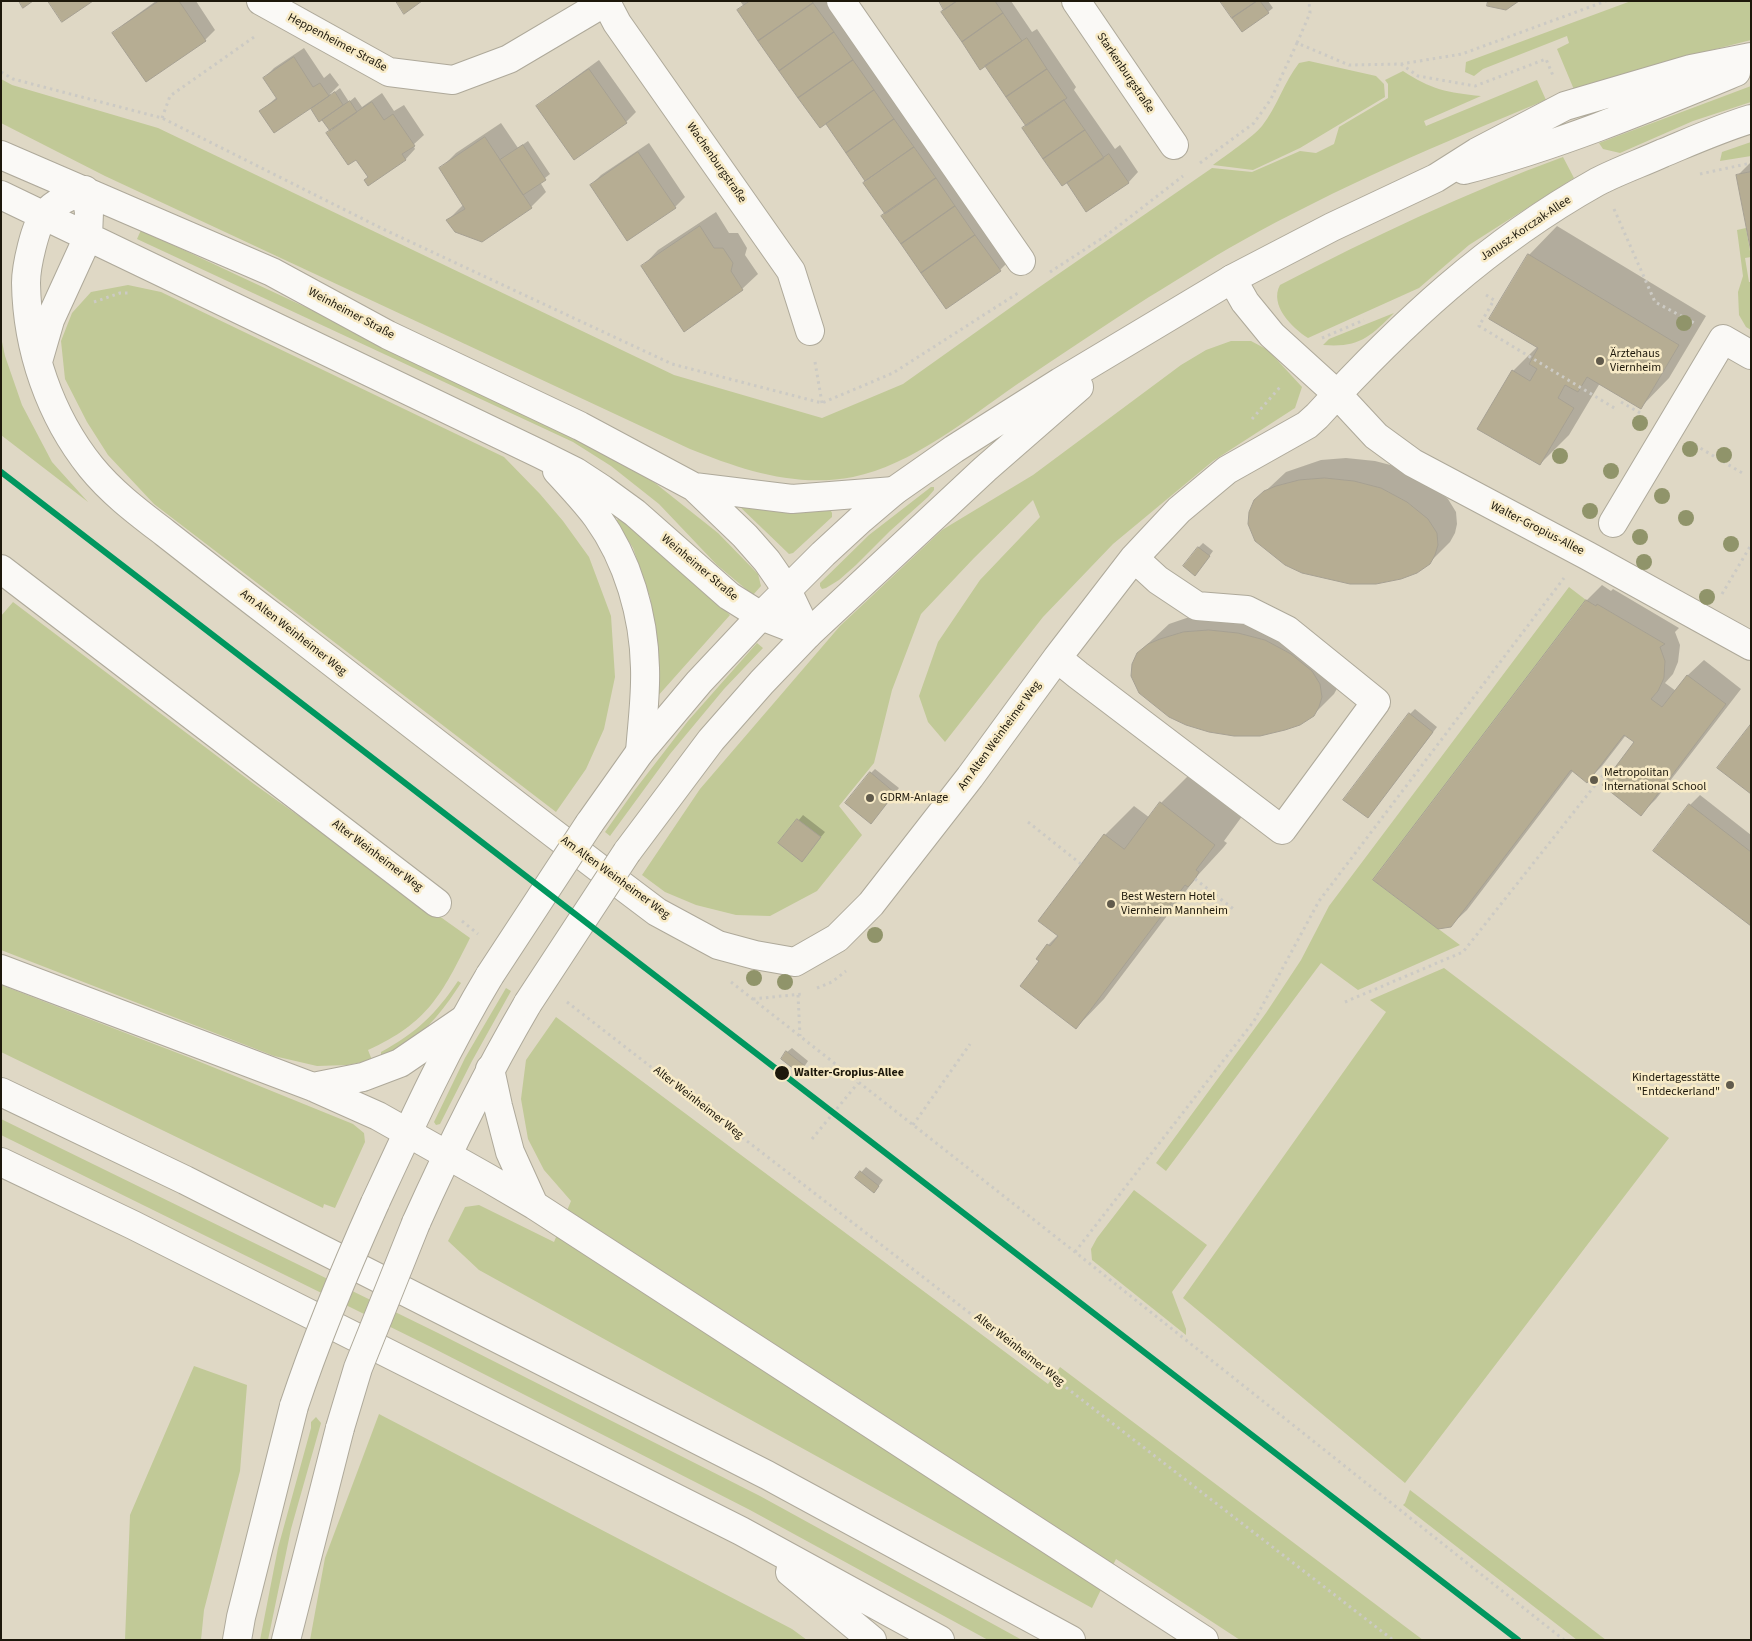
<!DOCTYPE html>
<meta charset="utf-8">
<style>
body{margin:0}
#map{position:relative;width:1752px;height:1641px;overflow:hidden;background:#dfd8c5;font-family:"Source Sans 3",sans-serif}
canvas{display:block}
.frame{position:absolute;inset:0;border:2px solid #1d180b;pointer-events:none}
</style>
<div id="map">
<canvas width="1752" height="1641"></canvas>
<div class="frame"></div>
</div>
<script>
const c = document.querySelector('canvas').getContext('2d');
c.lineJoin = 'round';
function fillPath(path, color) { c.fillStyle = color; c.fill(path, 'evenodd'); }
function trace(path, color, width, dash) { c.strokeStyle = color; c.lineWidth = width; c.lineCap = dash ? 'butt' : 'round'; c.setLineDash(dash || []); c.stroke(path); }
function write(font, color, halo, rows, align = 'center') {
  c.font = font + ' "Source Sans 3",sans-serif'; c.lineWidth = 5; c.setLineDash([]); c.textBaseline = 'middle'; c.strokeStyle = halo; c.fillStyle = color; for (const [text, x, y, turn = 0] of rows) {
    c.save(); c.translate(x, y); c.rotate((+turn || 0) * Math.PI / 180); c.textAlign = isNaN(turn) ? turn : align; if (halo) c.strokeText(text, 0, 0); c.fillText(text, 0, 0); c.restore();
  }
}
const green = new Path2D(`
 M1631,1H1751V40L1661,63L1575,92L1557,49L1569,43L1567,36L1483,69L1474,76L1465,72L1466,62Z
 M1309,61L1376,76L1384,84L1385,97L1300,148L1253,170L1213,165C1226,155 1252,138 1262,126C1277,107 1284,82 1299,63Z
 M1403,71C1430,89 1448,93 1481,96L1424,121L1426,126L1537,80L1546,100C1442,143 1338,187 1240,242C1209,259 1179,279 1149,297C1104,326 1060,355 1016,385C967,419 912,465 853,477C796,488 742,470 690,449L105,176L1,123V79L12,85L158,128L674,375L822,418L903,384L1038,288L1212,168L1252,172L1300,151L1316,153L1334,144L1339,127L1388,98V84L1385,80Z
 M1751,86V102L1693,121L1620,153L1603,149L1599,143Z
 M1751,142V156L1720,161L1722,152Z
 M1563,157L1574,178L1469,245L1419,288L1308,338C1292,328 1269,305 1280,285C1372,237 1465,193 1563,157Z
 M1746,228L1751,257L1745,258L1749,282H1751V330L1746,327L1739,315L1738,292L1743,276L1737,230Z
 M141,230L525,410L594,444L655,483L718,533L758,574L761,586L753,595L717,565L659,504L611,466L573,442L137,239Z
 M128,285L161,292L504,457L540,494L563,521L589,557L611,616L615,677L604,729L586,769L556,812L154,504L108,455L87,422L65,379L61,341L72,313L91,292Z
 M1394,313C1370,337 1359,348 1323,345L1329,339Z
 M1,337L5,356L22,405L52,462L88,502L1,435Z
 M1231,341H1251L1268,350L1302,387L1295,408L1213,461L1113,544L1043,617L945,742L928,722L919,696L938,642L980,580L1040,517L1033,500L974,558L921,614L892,690L874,763L839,806L862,835L817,891L770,916L736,915L696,905L665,892L642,875L700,789L840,626L942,530L1033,475L1181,365L1206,350Z
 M931,487H934V490L928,497L890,531L856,565L839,580L826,588L822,589L820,586V583L869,535Z
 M737,504L830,509L832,513V517L793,553L789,554Z
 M623,514L730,615L657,697V639L650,597L633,548L616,521Z
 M1569,587L1586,600L1373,880L1460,945L1358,990L1321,963L1166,1171L1156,1163L1266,1013L1301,960L1329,906Z
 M13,602L254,784L470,938C442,994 428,1023 368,1050L372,1060L348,1065L317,1066L274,1056L1,950V616Z
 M757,643L763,648L724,689L670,754L610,836L605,832L634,791L688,721Z
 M1444,968L1669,1138L1405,1483L1183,1298L1386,1012L1370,1000Z
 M458,981L461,983C446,1006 429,1029 405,1045C399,1050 391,1052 384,1056L381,1054V1052C416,1033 436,1014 458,981Z
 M1,985L188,1057L353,1124L364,1133L365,1142L335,1208L324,1204L323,1208L1,1052Z
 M506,988L511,991L472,1061L440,1124L436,1125L434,1122L465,1058Z
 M556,1017L1048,1384L1060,1367L1423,1640H1240L1116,1559L1092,1608L479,1270L448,1241L465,1207L479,1205L554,1242L571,1201L544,1170L528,1139L521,1099L526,1060Z
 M1,1119L438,1333L760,1496L1022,1640H988L750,1510L431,1347L1,1135Z
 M1134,1190L1207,1245L1172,1292L1186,1329V1335L1092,1260L1091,1249L1097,1238Z
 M194,1366L247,1385L240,1471L204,1610L201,1640H125L130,1515Z
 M379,1414L792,1629L807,1640H310L325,1558Z
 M316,1417L321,1423L291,1529L268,1640H260L278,1548L311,1428V1422Z
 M1410,1490L1606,1640H1577L1403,1505L1405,1503Z`);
const shadow = new Path2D(`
 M156,1H196L215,30L205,40L146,80L114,34L124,24Z
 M740,1H829L1010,260L1000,270L886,213L867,181Z
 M940,1H1011L1032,32L1037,29L1076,87L1074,90L1115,149L1120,145L1138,172L1128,183L1087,210Z
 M1222,1H1268L1273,8L1268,12Z
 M304,48L324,78L330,73L339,85L330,94L331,95L340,88L349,102L355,97L362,107L382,93L394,111L404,105L424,135L413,145L415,149L405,160L369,176L323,118L319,120L311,107L261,111L277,97L264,78L274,68Z
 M599,60L636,112L626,122L538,107L548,97Z
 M501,123L518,148L528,141L550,174L540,182L546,192L531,207L448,220L464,204L441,168L456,153Z
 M649,143L685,197L675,207L591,185L601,175Z
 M1751,162V244L1737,176Z
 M716,212L729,233H738L747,248L745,255L758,274L742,289L643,266L658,250Z
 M1557,226L1706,316L1669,378L1641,407L1600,383L1569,435L1540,464L1513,371L1538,346L1529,255Z
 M1346,458L1375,461L1402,468L1428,482L1448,499L1456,512L1457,524L1455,533L1450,542L1429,563L1255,501L1286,472L1321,460Z
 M1203,543L1213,551L1200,569L1198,548Z
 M1602,585L1611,591L1613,589L1679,628L1675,632L1680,645L1678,662L1673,674L1665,683L1676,691L1688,675L1704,660L1741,689L1656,799L1641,814L1636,742L1626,735L1602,766L1587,781L1573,771L1467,910L1451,925L1375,880L1587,600Z
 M1204,612L1259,613L1339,685L1334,694L1313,715L1138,653L1169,624Z
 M1415,709L1437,727L1372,812L1410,714Z
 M875,769L899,788L875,818L871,773Z
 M1190,774L1243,815L1224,841L1227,843L1223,848L1198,875L1104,999L1076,1028L1040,961L1048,945L1058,935L1105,835L1134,806L1150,818L1161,803Z
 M1700,795L1751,835V924L1690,805Z
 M803,815L825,832L806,855L780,843Z
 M792,1048L808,1061L804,1067L787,1052Z
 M866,1167L883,1180L878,1187L856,1178Z`);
const building = new Path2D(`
 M19,1H33L23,8Z
 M48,1H93L62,22Z
 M159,1H179L206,41L146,82L112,33Z
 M396,1H422L404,14Z
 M750,1H812L813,3L758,41L737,10Z
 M939,1H957L944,10Z
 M957,1H995L1003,13L962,42L941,12Z
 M1220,1H1257L1232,18Z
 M1257,1H1260L1269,13L1242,32L1232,18Z
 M1488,1H1519L1506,10L1487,6Z
 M813,3L834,32L779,71L758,41Z
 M1003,13L1022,41L980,70L962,42Z
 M834,32L853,60L798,98L779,71Z
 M1027,38L1047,69L1006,97L985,66Z
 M294,57L313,87L320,83L329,96L274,133L259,111L277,99L263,78Z
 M853,60L874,90L820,128L798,98Z
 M589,69L627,123L574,160L536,106Z
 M1047,69L1067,98L1026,126L1006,97Z
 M874,90L894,119L846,153L826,124Z
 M335,92L343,105L319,122L311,109Z
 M1064,100L1085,130L1043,159L1022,128Z
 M350,101L357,112L330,131L322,120Z
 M372,102L384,120L393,114L415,146L402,154L406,160L368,186L364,180L368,177L356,160L348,165L326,133Z
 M894,119L914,147L865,181L846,153Z
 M1085,130L1104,158L1062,186L1043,159Z
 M485,137L532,208L482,242L455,232L446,220L465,209L439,168Z
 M523,145L546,180L523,195L500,160Z
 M914,147L936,178L885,214L863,183Z
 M638,152L676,208L627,241L590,185Z
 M1109,154L1129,183L1086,212L1067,183Z
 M1751,172V252L1736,175Z
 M936,178L955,206L901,244L881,216Z
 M955,206L975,235L921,273L901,244Z
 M700,226L714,248H723L733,263L731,271L743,290L684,332L641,266Z
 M975,235L1001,271L946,309L921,273Z
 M1528,254L1679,345L1641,409L1587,377L1578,392L1565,385L1558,398L1574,408L1540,465L1477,429L1512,370L1530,381L1537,369L1529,364L1538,348L1489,319Z
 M1325,478L1354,481L1381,488L1407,502L1428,519L1437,533L1438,545L1435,555L1430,564L1417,573L1401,579L1376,584H1350L1302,573L1285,565L1255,541L1248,524L1249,512L1254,500L1264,491L1276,486L1299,480Z
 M1198,547L1210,556L1195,576L1183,566Z
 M1586,600L1596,606L1597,604L1665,644L1660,647L1665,661L1664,678L1658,691L1651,699L1662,707L1687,675L1726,704L1641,816L1602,785L1634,742L1624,735L1587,783L1571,770L1451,927L1438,929L1373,880Z
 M1209,630L1238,633L1265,640L1291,654L1312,671L1320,684L1322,697L1319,707L1314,716L1300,725L1285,730L1260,736H1234L1209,732L1186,725L1169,717L1139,693L1131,676L1132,664L1137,653L1148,644L1160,639L1183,632Z
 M1409,713L1433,732L1368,818L1343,800Z
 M1751,724V794L1717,768Z
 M870,772L895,793L871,824L845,803Z
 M1160,802L1215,845L1196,870L1199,872L1195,879L1188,887L1185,885L1076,1029L1020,986L1039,961L1036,959L1047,944L1050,946L1058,936L1038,921L1104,834L1124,849Z
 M1689,804L1751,852V926L1653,851Z
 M797,819L821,837L802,862L778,843Z
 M786,1051L805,1066L799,1073L781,1059Z
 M860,1171L879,1186L874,1193L855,1178Z`);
const path = new Path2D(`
 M1297,43L1310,13L1309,1
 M1401,64L1418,76L1475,86L1546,59L1554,78
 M1,72L13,79L162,118L381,228L672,364L822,403L893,373L1018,293
 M162,118L170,96L257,35
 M1200,163L1254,123L1271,99L1297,43L1349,65L1401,64L1462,54L1606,1
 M1700,174L1751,163
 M1614,209L1655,302L1696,324
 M1050,272L1107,235L1183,176
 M1486,295L1494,300L1479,326L1616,409
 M94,302L120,293H131
 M1322,338L1364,320
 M815,362L822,403
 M1621,402L1642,414
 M1252,419L1281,386
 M1695,445L1744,474
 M1722,594L1751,545
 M1028,822L1081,864
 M1195,879L1236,911
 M462,921L478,934
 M731,982L1075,1252L1564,1640
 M817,988L832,982L846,971
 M798,995L800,1036
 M753,999L802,994
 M567,1002L1393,1640
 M1345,1002L1463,952L1604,774
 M913,1125L970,1044
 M812,1139L858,1083
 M1075,1252L1254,1021L1319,901L1564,578`);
const minor = new Path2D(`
 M261,1L389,72L453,80L509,59L607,1
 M841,1L1021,261
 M1076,1L1174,145
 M606,2L617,23L791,271L810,331
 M1,155L272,272L388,335L580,426L694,487L745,536L767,561L787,590L808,634
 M85,190C70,196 55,202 45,214C35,225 26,267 26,283C27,349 50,416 91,467C112,493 139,513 165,533C202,562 239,591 276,619C403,717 529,816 657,912L718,945L755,955L795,962L837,938L871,904L970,777L1057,658L1134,558L1179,510L1227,470L1307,425L1317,416C1401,324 1488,243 1597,182C1618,171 1641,163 1663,153C1692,141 1721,128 1751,119
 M1,195L540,454L576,472L602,489L635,513L729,596L761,616L808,634
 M1232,279L1245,302L1272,335L1337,394L1376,436L1413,463L1588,556L1751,646
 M39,358L50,320L88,237L89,212L85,190
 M557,471C571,486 585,501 597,517C628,560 644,616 645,668C646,696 642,725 640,752
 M694,487L792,499L894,491
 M1613,523L1723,339L1751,355
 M1,569L437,903
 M1057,658L1078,675L1282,830L1376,702L1287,630L1247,610L1197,606L1158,580L1134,558`);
const major = new Path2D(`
 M1464,170C1557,146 1646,109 1736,72
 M589,824L640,752L699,682L761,616L823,554L861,519L894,491L954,449L1060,382L1232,279L1332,227L1436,178L1477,152L1565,106L1691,69L1751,57
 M627,852L711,740L762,682L808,634L985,469L1079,387
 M375,1203C411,1125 446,1048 490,975
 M416,1223C450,1147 486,1075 528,1003
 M237,1640L241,1617L294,1406
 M286,1640L340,1428`);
const highway = new Path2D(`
 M1,969L313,1087L378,1116L488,1178L534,1205L1204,1640
 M490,1069L498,1106L510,1152L534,1205
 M313,1087L363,1077L400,1063L463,1020
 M1,1092L185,1180L767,1475L1071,1640
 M1,1162L133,1225L741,1531L940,1640
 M790,1572L872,1640`);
const majorBridge = new Path2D(`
 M490,975L589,824
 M528,1003L627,852
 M294,1406C317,1337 345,1270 375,1203
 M340,1428L358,1368L416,1223`);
const tram1 = new Path2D(`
 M1,472L1518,1640`);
const trees = [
 [1684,323],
 [1640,423],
 [1690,449],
 [1724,455],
 [1560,456],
 [1611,471],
 [1662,496],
 [1590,511],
 [1686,518],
 [1640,537],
 [1731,544],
 [1644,562],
 [1707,597],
 [875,935],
 [754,978],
 [785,982]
];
const markers = [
 [1600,361,5,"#615b4c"],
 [1594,780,5,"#615b4c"],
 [870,798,5,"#615b4c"],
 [1111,904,5,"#615b4c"],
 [782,1073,8,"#1d180b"],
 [1730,1085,5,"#615b4c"]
];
const streetNames = [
 ["Heppenheimer Straße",337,43,28],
 ["Starkenburgstraße",1125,73,56],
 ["Wachenburgstraße",716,163,55],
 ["Janusz-Korczak-Allee",1526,229,-34],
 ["Weinheimer Straße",351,314,28],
 ["Walter-Gropius-Allee",1537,529,27],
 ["Weinheimer Straße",699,568,40],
 ["Am Alten Weinheimer Weg",293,633,38],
 ["Am Alten Weinheimer Weg",1000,736,-54],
 ["Alter Weinheimer Weg",377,856,37],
 ["Am Alten Weinheimer Weg",615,878,36],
 ["Alter Weinheimer Weg",698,1103,38],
 ["Alter Weinheimer Weg",1019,1350,38]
];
const poiNames = [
 ["Ärztehaus",1610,354],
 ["Viernheim",1610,368],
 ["Metropolitan",1604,773],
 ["International School",1604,787],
 ["GDRM-Anlage",880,798],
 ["Best Western Hotel",1121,897],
 ["Viernheim Mannheim",1121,911],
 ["Kindertagesstätte",1720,1078,"right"],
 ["\"Entdeckerland\"",1720,1092,"right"]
];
const stopNames = [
 ["Walter-Gropius-Allee",794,1073]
];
fillPath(green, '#c1c997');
fillPath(shadow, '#0003');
fillPath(building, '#b6ad93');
trace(building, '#a6a092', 1);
trace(minor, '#aea99a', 30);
trace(major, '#aea99a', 30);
trace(highway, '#aea99a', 30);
trace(path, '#cccac4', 3, [2.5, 4]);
trace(minor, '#faf9f6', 28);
trace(major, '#faf9f6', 28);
trace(highway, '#faf9f6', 28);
trace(majorBridge, '#aea99a', 30, []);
trace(majorBridge, '#faf9f6', 28);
trace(tram1, '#00975f', 6);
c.fillStyle = '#90946a';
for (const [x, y] of trees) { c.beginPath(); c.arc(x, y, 8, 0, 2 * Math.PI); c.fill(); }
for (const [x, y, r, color] of markers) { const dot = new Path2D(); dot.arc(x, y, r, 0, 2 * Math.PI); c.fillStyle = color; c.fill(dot); trace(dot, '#f8ebc7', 2); }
write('12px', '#1d180b', '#f8ebc7', streetNames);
write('12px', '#1d180b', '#f8ebc7', poiNames, 'left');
write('bold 12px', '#1d180b', '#f8ebc7', stopNames, 'left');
</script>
